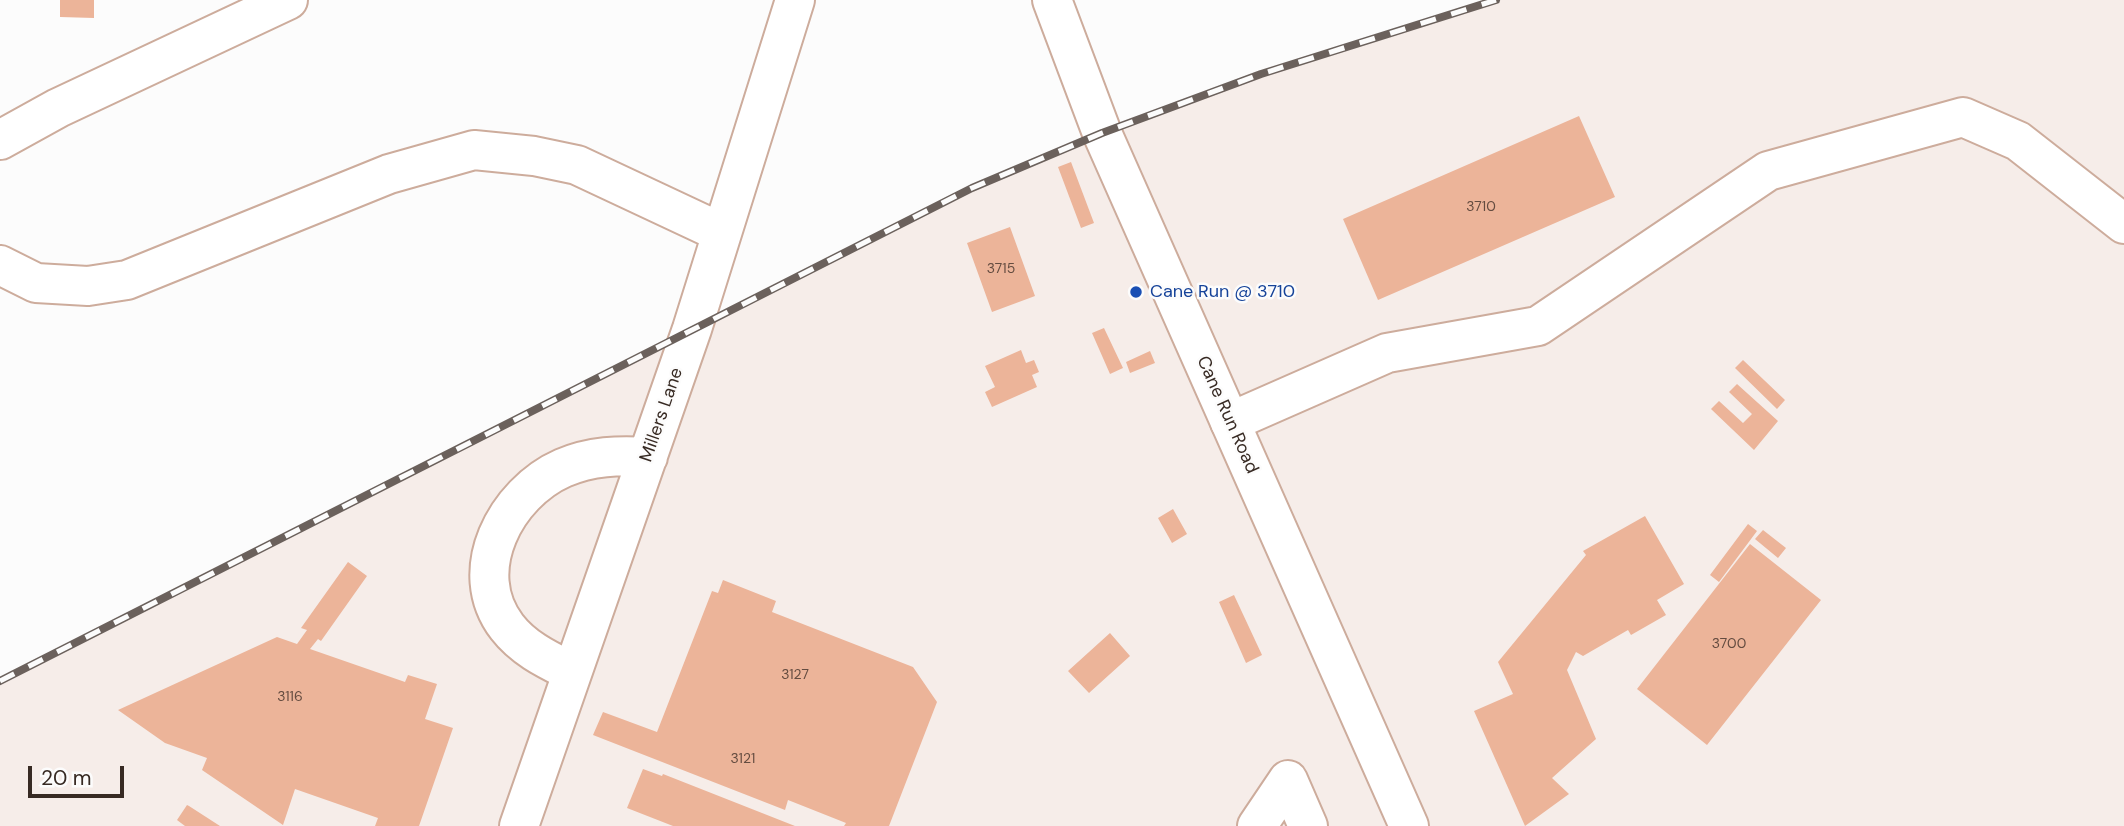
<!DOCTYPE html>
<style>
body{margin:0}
#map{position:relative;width:2124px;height:826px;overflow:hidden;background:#fcfcfc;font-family:"DM Sans",sans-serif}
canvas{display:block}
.scale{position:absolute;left:28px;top:766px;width:96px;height:32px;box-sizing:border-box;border:4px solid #372a23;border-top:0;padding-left:9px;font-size:21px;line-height:24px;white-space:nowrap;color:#372a23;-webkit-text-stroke:5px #fcfcfc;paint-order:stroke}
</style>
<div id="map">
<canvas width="2124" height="826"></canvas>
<div class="scale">20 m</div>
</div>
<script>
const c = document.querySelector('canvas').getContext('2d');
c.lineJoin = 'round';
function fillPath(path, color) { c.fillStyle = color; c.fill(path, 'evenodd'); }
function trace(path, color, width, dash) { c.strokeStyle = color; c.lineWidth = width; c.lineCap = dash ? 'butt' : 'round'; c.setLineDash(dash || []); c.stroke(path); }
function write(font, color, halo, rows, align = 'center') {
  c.font = font + ' "DM Sans",sans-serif'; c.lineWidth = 5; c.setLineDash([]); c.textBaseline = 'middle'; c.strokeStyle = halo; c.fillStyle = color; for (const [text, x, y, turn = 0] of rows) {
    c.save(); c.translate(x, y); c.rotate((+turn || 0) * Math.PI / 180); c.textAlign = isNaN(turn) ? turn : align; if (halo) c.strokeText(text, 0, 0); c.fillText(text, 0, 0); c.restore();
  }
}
const built = new Path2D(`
 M1496,0H2124V826H0V681L972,188L1102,133L1261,74Z`);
const building = new Path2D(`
 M60,0H94V18L60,17Z
 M1579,116L1615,197L1378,300L1343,219Z
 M1071,162L1094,223L1081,228L1058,167Z
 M1010,227L1035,296L992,312L967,243Z
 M1104,328L1123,368L1110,374L1092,333Z
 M1021,350L1026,363L1034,360L1039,372L1032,375L1037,387L992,407L985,392L995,387L985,366Z
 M1150,351L1155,363L1130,373L1126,362Z
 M1743,360L1785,400L1777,409L1735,368Z
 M1737,384L1778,421L1754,450L1711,409L1719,401L1743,423L1752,414L1729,392Z
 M1173,509L1187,534L1172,543L1158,518Z
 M1645,516L1684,584L1657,600L1666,615L1631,635L1628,630L1583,656L1576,652L1567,670L1596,739L1552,778L1569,794L1525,826L1474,711L1513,694L1498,662L1586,555L1583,551Z
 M1748,524L1757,531L1719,582L1710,575Z
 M1763,530L1786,548L1778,558L1755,539Z
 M1750,544L1821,600L1707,745L1637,689Z
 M348,562L367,576L321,641L318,639L310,649L405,682L408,675L437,684L425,719L453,728L419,826H375L378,818L295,789L283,825L202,770L207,758L165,743L118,710L277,637L297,644L307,630L301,628Z
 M723,580L776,601L772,612L913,667L937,702L889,826H844L846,823L788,800L785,810L593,735L603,712L657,732L712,591L718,593Z
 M1234,595L1262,655L1246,663L1219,602Z
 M1110,633L1130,656L1089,693L1068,671Z
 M643,769L662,776L663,774L795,826H673L627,808Z
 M187,805L189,806L220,826H185L177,820Z`);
const minor = new Path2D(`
 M0,140L58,108L288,0
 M0,265L36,283L88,286L127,280L389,174L474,150L534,156L577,165L722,233
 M1230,422L1387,353L1538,326L1768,171L1963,117L2018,141L2124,224
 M572,672C548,660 524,649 507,627C464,571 506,493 563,468C591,456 619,455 648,457
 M519,826L692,329L795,0
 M1257,826L1288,780L1308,826`);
const major = new Path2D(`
 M1052,0L1102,133L1409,826`);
const rail = new Path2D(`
 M0,681L972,188L1102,133L1261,74L1496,0`);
const markers = [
 [1136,292,7,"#1a4fb4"]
];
const numberNames = [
 ["3710",1481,207],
 ["3715",1001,269],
 ["3700",1729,644],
 ["3127",795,675],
 ["3116",290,697],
 ["3121",743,759]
];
const transitNames = [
 ["Cane Run @ 3710",1150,292]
];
const streetNames = [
 ["Millers Lane",662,415,-71],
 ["Cane Run Road",1227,415,66]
];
fillPath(built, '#f6ede9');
fillPath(building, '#ecb499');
trace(minor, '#cdac9c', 42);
trace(major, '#cdac9c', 42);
trace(minor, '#fff', 38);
trace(major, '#fff', 38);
trace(rail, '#6b615c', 8);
trace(rail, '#fcfcfc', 5, [16]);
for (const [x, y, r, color] of markers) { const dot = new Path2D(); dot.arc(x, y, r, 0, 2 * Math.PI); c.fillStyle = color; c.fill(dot); trace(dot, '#fcfcfc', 2.5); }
write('14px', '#644c40', null, numberNames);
write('18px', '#164399', '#fcfcfc', transitNames, 'left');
write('18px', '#372a23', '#fcfcfc', streetNames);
</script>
